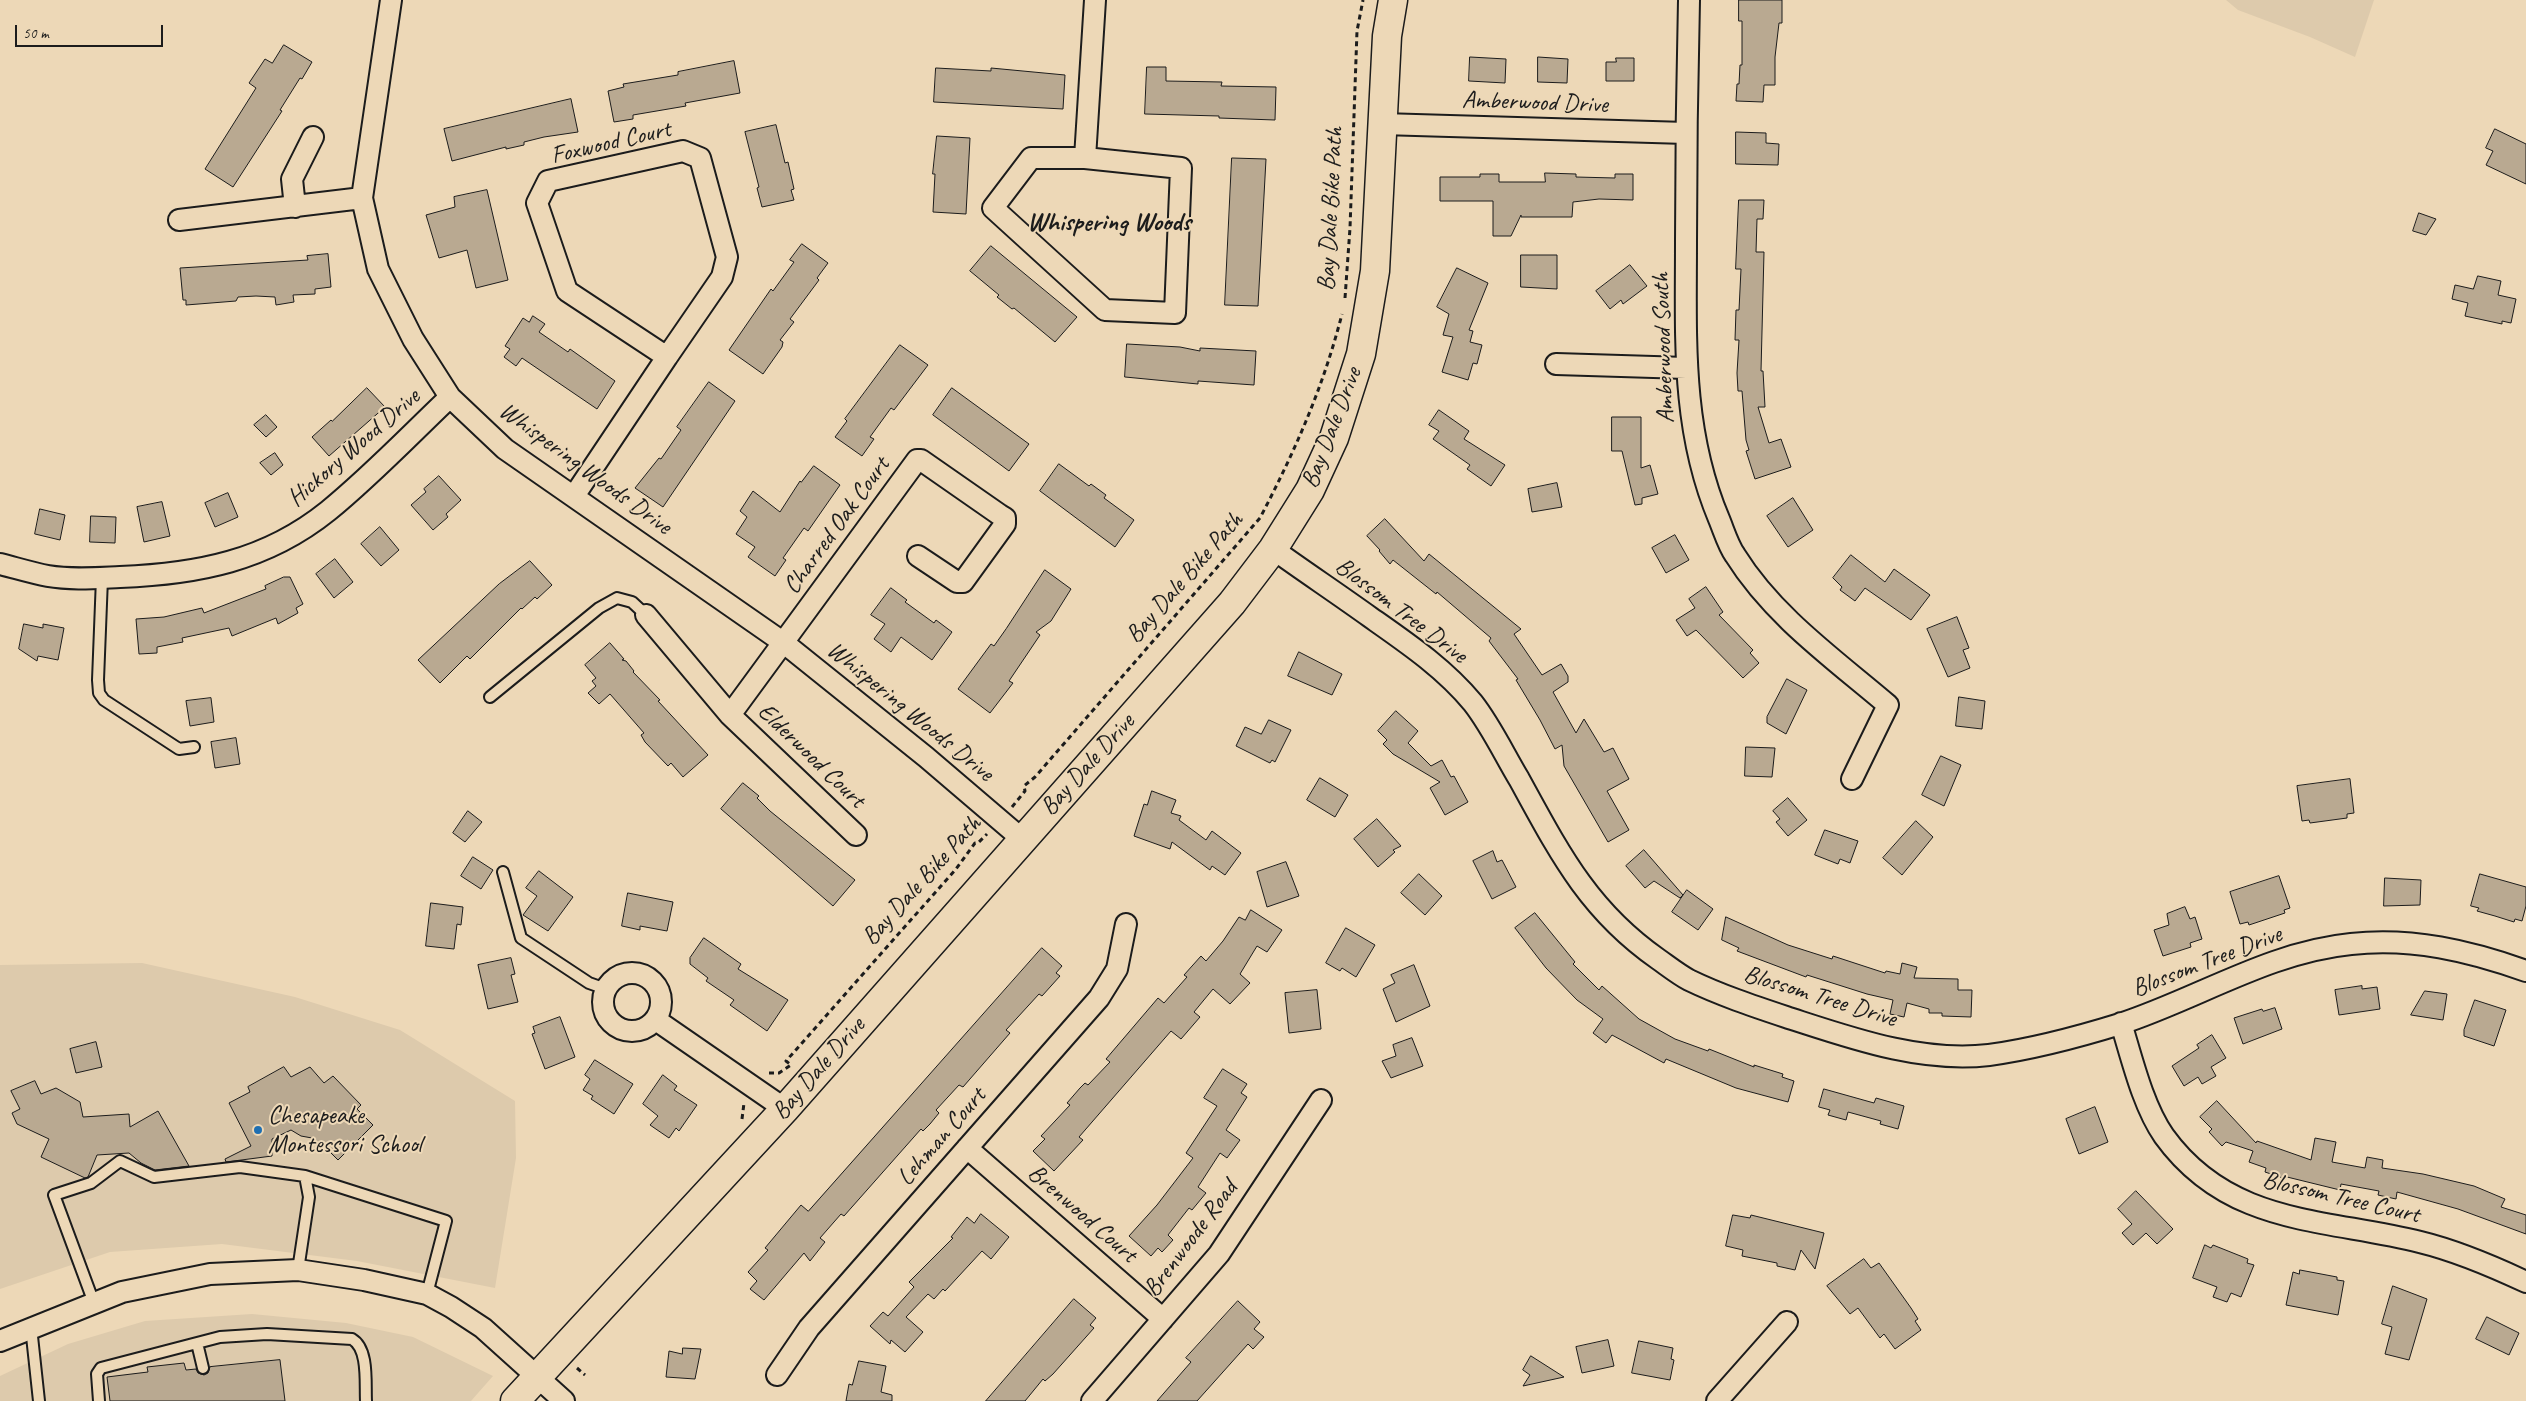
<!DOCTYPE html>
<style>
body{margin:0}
#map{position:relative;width:2526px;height:1401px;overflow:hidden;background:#edd8b7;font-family:Caveat,sans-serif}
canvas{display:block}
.scale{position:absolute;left:15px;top:25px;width:148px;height:22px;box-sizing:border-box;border:2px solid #1c1c1c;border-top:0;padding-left:6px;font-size:15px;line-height:18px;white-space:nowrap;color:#1c1c1c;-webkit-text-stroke:4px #edd8b7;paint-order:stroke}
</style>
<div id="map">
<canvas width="2526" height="1401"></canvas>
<div class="scale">50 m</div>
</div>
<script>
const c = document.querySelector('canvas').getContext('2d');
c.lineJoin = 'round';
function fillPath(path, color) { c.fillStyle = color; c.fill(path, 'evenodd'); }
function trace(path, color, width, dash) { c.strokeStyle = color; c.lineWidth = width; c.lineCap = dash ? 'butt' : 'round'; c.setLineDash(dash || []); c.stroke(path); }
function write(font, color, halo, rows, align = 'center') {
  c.font = font + ' Caveat,sans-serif'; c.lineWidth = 4; c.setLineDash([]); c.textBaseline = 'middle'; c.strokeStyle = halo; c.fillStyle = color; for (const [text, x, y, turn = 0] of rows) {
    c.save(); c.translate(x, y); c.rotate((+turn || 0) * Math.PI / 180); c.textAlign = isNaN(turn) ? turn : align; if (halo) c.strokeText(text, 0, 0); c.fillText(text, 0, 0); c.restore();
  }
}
const built = new Path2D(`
 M2226,0H2374L2355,57L2310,37L2238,10Z
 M142,963L295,997L400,1030L515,1101L516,1158L495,1288L357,1261L222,1244L110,1252L0,1289V965Z
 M252,1314L346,1323L413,1337L493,1376L471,1401H0V1376L68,1344L145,1321Z`);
const building = new Path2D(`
 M1739,0H1782V23H1779L1775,57V85H1764L1763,102L1736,101L1737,84H1739L1740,65H1742V21H1739Z
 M284,45L312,62L302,79L300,78L280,110L282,111L233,187L205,169L256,88L249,83L265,59L272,63Z
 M1470,57L1506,59L1505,83L1469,81Z
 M1538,57L1568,59L1567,83L1538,82Z
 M1616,58H1634V81H1606V62H1616Z
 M734,61L740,93L685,103L686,106L633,115V119L614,122L608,91L624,87L623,84L678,75V72Z
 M1147,67H1166V81L1222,82L1221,86L1276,87L1275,120L1219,118V116L1145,114Z
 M936,68L991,71V68L1065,75L1063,109L934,102Z
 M571,99L578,132L544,137L524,142V145L506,149V147L452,161L444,129Z
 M776,125L785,163L788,162L794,189L791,190L794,200L762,207L757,188L759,187L745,132Z
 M2495,129L2526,144V184L2486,165L2493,151L2486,148Z
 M1736,132L1766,133V143L1779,144L1778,165L1736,164Z
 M937,136L970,138L966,214L933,212L935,174H933Z
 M1232,158L1266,159L1258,306L1225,305Z
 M1545,173L1576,174V177L1615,178V174H1633V200L1599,199L1573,202L1572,217H1521V215L1511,236H1493V201H1440V177H1480V174H1499V182H1545Z
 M487,190L508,280L476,288L467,250L439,258L426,215L455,207L454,197Z
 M1739,200H1764L1763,219H1757L1756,252H1764L1761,371H1763L1765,407H1758L1769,443L1781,439L1791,467L1755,479L1746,451L1749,450L1746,440L1742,391H1738L1737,373L1739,340H1735L1736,310H1739L1741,269H1736Z
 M2419,213L2436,219L2426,235L2413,231Z
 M802,244L828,263L817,278L819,280L790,319L794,322L780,340L783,342L782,347L763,374L729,350L771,289L773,291L794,262L790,260Z
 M991,246L1077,317L1055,342L1014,308L1012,309L997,297L999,295L970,271Z
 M328,254L331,287L315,289V294L293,295L294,302L276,305L275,297L256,296L238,297L236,301L186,305V300H183L180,268L308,260L307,256Z
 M1521,255H1557V289L1521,287Z
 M1630,265L1647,286L1623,304L1621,300L1610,309L1596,291Z
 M1457,268L1488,283L1469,330L1473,331L1470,342L1482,345L1477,364L1473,363L1468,380L1442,372L1453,337L1443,335L1449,314L1437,307Z
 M2478,276L2501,281L2498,295L2516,299L2511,323L2502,321V324L2465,316L2468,303L2452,299L2455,285L2473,289Z
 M533,316L545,324L539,332L568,352L570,349L615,381L597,409L522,358L516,366L504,357L510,349L505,346L523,318L529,322Z
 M1127,344L1180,347L1200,351V348L1256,351L1254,385L1198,381V384L1125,377Z
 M900,345L928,365L894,410L891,408L870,437L874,439L862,456L835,437L847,421L845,419Z
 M709,382L735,401L663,507L635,488L659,458L661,459L681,430L677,427Z
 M367,388L385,407L329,456L312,437L331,420L332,421Z
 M952,388L1029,444L1009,471L933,415Z
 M1439,410L1469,431L1464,439L1505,465L1491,486L1467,469L1470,465L1433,439L1439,431L1429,425Z
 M266,415L277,427L266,437L254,425Z
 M1612,417H1641V468L1650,465L1658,494L1642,498V504L1635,505L1622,451H1612Z
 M275,453L283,465L271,475L260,463Z
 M1059,464L1089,486L1091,484L1106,495L1104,498L1134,520L1115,547L1040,491Z
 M814,466L840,485L808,531L804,528L783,558L786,560L775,576L748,557L755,547L736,534L747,517L740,511L753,491L780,512L800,481L801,482Z
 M439,476L461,500L446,514L448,517L433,530L411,505L426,492L424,489Z
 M1557,483L1562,507L1532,512L1528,489Z
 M228,493L238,517L215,527L205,503Z
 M1793,498L1813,530L1788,547L1767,516Z
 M162,502L170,536L144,542L137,507Z
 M40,509L65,515L60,540L35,534Z
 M91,516L116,517L115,543L90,542Z
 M1385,519L1424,561L1429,554L1521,629L1514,634L1542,675L1561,664L1568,676V682L1553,692L1576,733L1584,719L1604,752L1613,748L1629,779L1607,791L1629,830L1608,842L1564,766L1562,745L1555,749L1540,720L1516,680L1518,679L1489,641L1491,638L1437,592L1436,594L1393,560L1390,564L1379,551L1380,550L1367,536Z
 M380,527L399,550L381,566L361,544Z
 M1675,535L1689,560L1666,573L1652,548Z
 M1851,555L1885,582L1894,569L1930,595L1911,620L1865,588L1855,601L1840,590L1842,587L1833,578Z
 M335,559L353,582L334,598L316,574Z
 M530,561L552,585L537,599L535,597L522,609L521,608L470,659L467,656L440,683L418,660L499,584Z
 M1045,570L1071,589L1051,621L1036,632L1040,635L1009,681L1013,683L990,713L958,689L991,644L994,646L1006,629Z
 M284,577H290L303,604L296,608L298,613L278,624L276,618L232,636L229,628L182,638L183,642L157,647V653L139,654L136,619L164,617L202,608L204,613L266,589L265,586Z
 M1706,587L1723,612L1719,615L1753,650L1750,653L1759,663L1743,678L1696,630L1687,636L1676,620L1695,608L1689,599Z
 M891,588L907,600L905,602L934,623L936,620L952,632L932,660L901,637L891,652L874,639L885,624L871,615Z
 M1957,617L1969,648L1963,650L1970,668L1948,677L1927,629Z
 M24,624L43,628V624L64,628L58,660L38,656L37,661L19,649Z
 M610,643L624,659L622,660L626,661L634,671L633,672L660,700L658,701L708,755L683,777L671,763L668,766L645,742L641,735L644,733L610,694L599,704L588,693L596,686L592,681L596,678L585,665Z
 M1299,652L1342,674L1332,695L1288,676Z
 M1787,679L1807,690L1786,734L1767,723V717Z
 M1959,697L1985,701L1982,729L1956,726Z
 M211,698L214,722L190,726L186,701Z
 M1396,711L1418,731L1408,743L1431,766L1442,760L1451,777L1454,776L1468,802L1445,815L1430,788L1440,782L1393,754L1383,744L1387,740L1378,731Z
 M1269,720L1291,730L1275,762L1272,760L1270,763L1236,746L1245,727L1261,734Z
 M236,738L240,764L215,768L211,742Z
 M1746,747L1775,748L1772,777L1745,776Z
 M1941,756L1961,765L1944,806L1922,795Z
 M1320,778L1348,795L1335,817L1307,800Z
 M2350,779L2354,813L2347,814V818L2310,823L2309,820L2302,821L2297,786Z
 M743,783L759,796L757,798L770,811L855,880L833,906L721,809Z
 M1152,791L1176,800L1171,813L1181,816L1179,820L1206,840L1212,831L1241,853L1225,875L1212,866L1210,870L1172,842L1170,849L1134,836L1144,804L1147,805Z
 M1788,798L1807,820L1788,836L1776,822L1780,819L1773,811Z
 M468,811L482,822L465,842L453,833Z
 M1377,819L1401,846L1393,850L1395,852L1378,867L1354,839Z
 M1916,821L1933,837L1902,875L1883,858Z
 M1825,830L1858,841L1850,863L1840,859L1838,864L1815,855Z
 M1644,850L1683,895L1680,898L1654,881L1645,888L1626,866Z
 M1493,851L1497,862L1502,860L1516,887L1492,899L1473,861Z
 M473,857L493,870L481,889L461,876Z
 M1286,862L1299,896L1267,907L1257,872Z
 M539,871L573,897L548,931L523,915L537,896L526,888Z
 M1419,874L1442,896L1425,915L1401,893Z
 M2480,874L2526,887V906L2522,921L2515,919L2514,922L2495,916L2477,911L2479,908L2471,906Z
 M2279,876L2290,908L2284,910L2285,913L2249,925L2248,922L2240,924L2230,892Z
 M2385,878L2421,880L2420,905L2384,906Z
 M1687,890L1713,909L1698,930L1672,912Z
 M628,893L673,902L667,931L640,926V930L622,926Z
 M431,903L463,907L461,925L457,924L454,949L426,946Z
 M2185,907L2190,919L2195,917L2202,939L2190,943L2191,947L2163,956L2154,930L2169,925L2167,914Z
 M1251,910L1282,930L1267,952L1257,946L1240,974L1250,983L1230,1004L1213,989L1194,1012L1200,1017L1181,1039L1171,1031L1079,1137L1083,1140L1054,1171L1033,1151L1045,1139L1041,1136L1070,1105L1067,1103L1080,1088L1085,1083L1088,1085L1110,1062L1106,1059L1158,998L1164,1003L1187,977L1184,975L1201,956L1206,961L1223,941L1239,917L1245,920Z
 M1535,913L1575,962L1573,964L1599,990L1602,986L1639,1019L1675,1039L1708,1051L1709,1049L1754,1067V1065L1783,1074L1782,1077L1794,1081L1788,1102L1736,1088L1666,1059L1664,1063L1612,1035L1606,1043L1593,1033L1603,1019L1577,1000L1546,968L1515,928Z
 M1726,917L1788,945L1832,959L1833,956L1885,973L1886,971L1900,974L1902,963L1917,967L1914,978L1958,979V990H1972L1971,1017L1942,1016V1013H1929V1009L1907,1003L1904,1017L1890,1014L1893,1000L1867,994L1807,975L1806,977L1737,951L1739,948L1722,940Z
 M1346,928L1375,945L1356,977L1342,968L1340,971L1326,963Z
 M704,938L741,964L738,969L788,1000L767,1031L730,1005L734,1000L706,981L708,978L690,964V958Z
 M1042,948L1062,966L1056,973L1060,976L1042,996L1039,994L1006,1030L1010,1033L963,1087L959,1085L936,1110L939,1113L930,1124L923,1131L921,1129L844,1216L841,1214L820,1238L825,1242L810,1261L804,1253L764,1300L750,1289L757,1281L748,1272L768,1250L765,1248L801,1205L808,1211Z
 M511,958L515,974L511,975L518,1002L488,1009L478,965Z
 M1414,965L1430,1006L1396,1022L1383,989L1395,983L1391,975Z
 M2362,986V989L2377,987L2380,1009L2339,1015L2335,990Z
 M1317,990L1321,1029L1289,1033L1285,993Z
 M2425,991L2447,994L2443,1020L2411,1015Z
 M2475,1000L2506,1010L2494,1046L2464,1036V1030Z
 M2275,1008L2282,1029L2243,1044L2234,1018L2262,1009L2263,1011Z
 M560,1017L575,1057L545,1069L532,1034L535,1033L533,1027Z
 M2212,1035L2226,1058L2211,1067L2216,1076L2202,1084L2198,1077L2184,1086L2172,1066L2199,1048L2197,1045Z
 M1412,1038L1423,1066L1391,1078L1382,1061L1396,1056L1393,1045Z
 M96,1042L102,1067L76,1073L70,1049Z
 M595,1060L633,1084L614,1114L591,1099L593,1096L583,1090L590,1079L585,1075Z
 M284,1067L291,1077L310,1067L324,1083L333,1076L361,1105L357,1109L373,1125L338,1160L323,1145L321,1146L312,1138L301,1136L291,1130L272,1139V1156L226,1162L225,1159L251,1146L229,1103L250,1092L248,1087Z
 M1223,1069L1247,1084L1241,1093L1247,1097L1226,1130L1240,1140L1227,1158L1220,1153L1198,1187L1206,1193L1192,1210L1189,1208L1168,1235L1173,1240L1162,1252L1158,1248L1151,1256L1129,1236L1157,1205L1193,1158L1186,1153L1217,1106L1204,1098Z
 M663,1075L677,1086L674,1090L697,1105L679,1131L676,1128L669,1138L650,1125L658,1116L643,1104Z
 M35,1081L41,1094L56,1088L80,1102L83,1117L129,1114L130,1127L158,1111L189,1166L155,1170L141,1163L129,1153L97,1155L88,1177L85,1178L41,1157L49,1139L17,1124L12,1113L20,1109L11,1091Z
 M1824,1089L1874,1103L1876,1098L1904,1106L1898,1129L1880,1124L1881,1121L1848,1112L1846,1120L1828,1115L1830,1110L1819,1107Z
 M2217,1101L2256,1143L2257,1141L2311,1160L2315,1138L2336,1142L2332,1162L2365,1168L2367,1157L2383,1160L2382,1168L2423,1174L2474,1186L2505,1199L2501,1207L2526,1215V1234L2458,1209L2397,1192L2396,1199L2378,1195L2379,1191L2341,1184L2340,1190L2283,1176V1178L2265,1172L2266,1168L2249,1162L2253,1151L2226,1142L2222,1146L2209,1132L2212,1129L2200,1117Z
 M2095,1107L2108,1142L2079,1154L2066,1119Z
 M2136,1191L2173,1229L2157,1244L2146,1233L2133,1245L2122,1233L2132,1224L2118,1209Z
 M981,1214L1009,1237L991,1259L982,1251L945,1291L943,1289L934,1299L928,1294L906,1317L923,1332L905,1352L891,1340L890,1344L870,1326L883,1312L888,1316L914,1287L909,1282L953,1238L951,1237L967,1217L974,1223Z
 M1733,1215L1750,1218L1751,1215L1824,1233L1815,1269L1801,1250L1795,1270L1777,1266V1263L1742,1256L1743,1250L1726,1246Z
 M2205,1245L2211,1248L2213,1245L2248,1259L2247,1263L2254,1265L2241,1297L2231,1293L2227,1302L2213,1297L2217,1287L2193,1278Z
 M1864,1259L1871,1268L1879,1263L1911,1308L1918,1319L1915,1321L1921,1330L1895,1349L1884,1334L1880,1338L1858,1308L1850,1314L1827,1286Z
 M2300,1270L2337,1277V1280L2344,1281L2338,1315L2286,1305L2293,1272L2299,1274Z
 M2393,1286L2427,1299L2409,1360L2385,1354L2392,1327L2382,1324Z
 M1074,1299L1096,1318L1090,1325L1094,1328L1053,1374L1045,1381L1043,1379L1025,1401H986Z
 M1238,1301L1260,1322L1254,1329L1264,1337L1253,1349L1248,1344L1197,1401H1157L1191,1362L1186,1358Z
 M2487,1317L2519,1333L2509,1355L2476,1339Z
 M1608,1340L1614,1366L1582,1373L1576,1347Z
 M1639,1341L1673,1348L1671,1359L1674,1360L1670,1380L1632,1373Z
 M683,1348L701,1349L695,1379L666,1377L669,1351L682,1354Z
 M1531,1356L1564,1377L1523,1386L1530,1375L1523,1370Z
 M280,1360L285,1401H110L107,1377L148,1372L147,1367L184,1363L186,1370L196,1369L198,1373L204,1375L208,1373L210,1367Z
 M859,1361L886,1366L881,1392L892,1395V1401H846L849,1384L852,1385Z`);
const path = new Path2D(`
 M1345,298L1350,228L1357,31L1363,0
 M1012,807L1025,791L1024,786L1035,777L1260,518C1295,451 1323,388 1342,314
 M769,1073H779L791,1065L786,1061L956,869L975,843H978L987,834
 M742,1119L744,1103
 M577,1368L585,1375`);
const lane = new Path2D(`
 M102,578L98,680L99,693L104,700L179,749L194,747
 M490,697L599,608L617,598L632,602L646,615
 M503,872L521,938L589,983L606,989
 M305,1176L446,1221L427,1294
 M94,1303L54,1195L91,1183L120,1161L154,1177L240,1167L305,1176L309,1197L298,1270
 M31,1327L39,1401
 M197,1343L203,1368
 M99,1401L97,1374L101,1368L220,1337L267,1334L352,1339C369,1349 365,1383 366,1401`);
const street = new Path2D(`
 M391,0L362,198L378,269L413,339L450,397L505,449L784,643L926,757L1022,839
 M1689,0C1687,81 1686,162 1686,242C1686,338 1681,429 1719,519C1724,531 1728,545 1735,555C1773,616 1834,659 1888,705L1852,779
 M1382,124L1686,133
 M1031,158H1085L1181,168L1175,313L1105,310L993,208Z
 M1085,158L1095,0
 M295,207L292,179L313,137
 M179,220L362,198
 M1556,364L1686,368
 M574,496L667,357L567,291L537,203L548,181L683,151L700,158L727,257L722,277L667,357
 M1273,549C1305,572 1338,594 1370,617C1407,643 1444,668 1473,703C1491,726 1504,754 1519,779C1559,852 1588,910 1658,959C1668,966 1678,974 1689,980C1720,995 1753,1006 1786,1017C1851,1038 1920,1063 1989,1055C2033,1049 2078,1037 2120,1024C2197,999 2269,952 2351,944C2411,937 2470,951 2526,971
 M0,564C16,568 32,573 48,576C71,580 96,578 120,577C197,574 266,561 328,511C370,477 411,434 450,397
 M646,615L730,715L856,835
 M730,715L917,460H921L1000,515L1005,518V524L963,582H957L918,556
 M603 1002a29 29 0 1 1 58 0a29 29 0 1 1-58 0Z
 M656,1020L785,1109
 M2121,1023C2132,1059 2143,1106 2164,1136C2229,1226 2324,1218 2420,1242C2457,1251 2492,1266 2526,1282
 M967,1148L1163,1319
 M0,1341L122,1292L210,1274L298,1270L364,1280L427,1294L451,1307L483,1328L564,1401
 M777,1375L809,1328L1099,998L1117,969L1126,924
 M1092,1401L1219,1254L1321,1100
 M1717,1401L1787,1322`);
const secondary = new Path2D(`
 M515,1401L785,1109L1232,603L1273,549L1310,490L1334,438L1361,354L1375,271L1387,36L1393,0`);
const markers = [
 [258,1130,5,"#1f6fb2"]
];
const streetNames = [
 ["Amberwood Drive",1535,103,2],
 ["Foxwood Court",611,143,-13],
 ["Bay Dale Bike Path",1331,209,-87],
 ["Amberwood South",1664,348,-92],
 ["Bay Dale Drive",1332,428,-69],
 ["Hickory Wood Drive",354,448,-41],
 ["Whispering Woods Drive",585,469,36],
 ["Charred Oak Court",837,526,-54],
 ["Bay Dale Bike Path",1185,578,-49],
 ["Blossom Tree Drive",1401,611,37],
 ["Whispering Woods Drive",910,712,39],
 ["Elderwood Court",811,756,44],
 ["Bay Dale Drive",1088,765,-48],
 ["Bay Dale Bike Path",922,881,-48],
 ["Blossom Tree Drive",2207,962,-21],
 ["Blossom Tree Drive",1820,997,17],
 ["Bay Dale Drive",819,1069,-49],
 ["Lehman Court",942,1137,-49],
 ["Blossom Tree Court",2341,1198,13],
 ["Brenwood Court",1082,1214,41],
 ["Brenwoode Road",1191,1239,-53]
];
const poiNames = [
 ["Chesapeake",268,1116],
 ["Montessori School",268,1145]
];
const neighbourhoodNames = [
 ["Whispering Woods",1109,223]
];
fillPath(built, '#ddcaac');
fillPath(building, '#b9a991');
trace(building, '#1c1c1c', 1);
trace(lane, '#1c1c1c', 14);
trace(street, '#1c1c1c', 24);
trace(secondary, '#1c1c1c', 31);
trace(path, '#1c1c1c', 3, [5, 4]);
trace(lane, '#edd8b7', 10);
trace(street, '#edd8b7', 20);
trace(secondary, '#edd8b7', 28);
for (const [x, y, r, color] of markers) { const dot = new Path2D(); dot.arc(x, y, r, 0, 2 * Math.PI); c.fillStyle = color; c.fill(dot); trace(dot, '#edd8b7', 2); }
write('25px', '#1c1c1c', '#edd8b7', streetNames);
write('25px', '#1c1c1c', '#edd8b7', poiNames, 'left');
write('bold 26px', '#1c1c1c', '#edd8b7', neighbourhoodNames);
</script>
